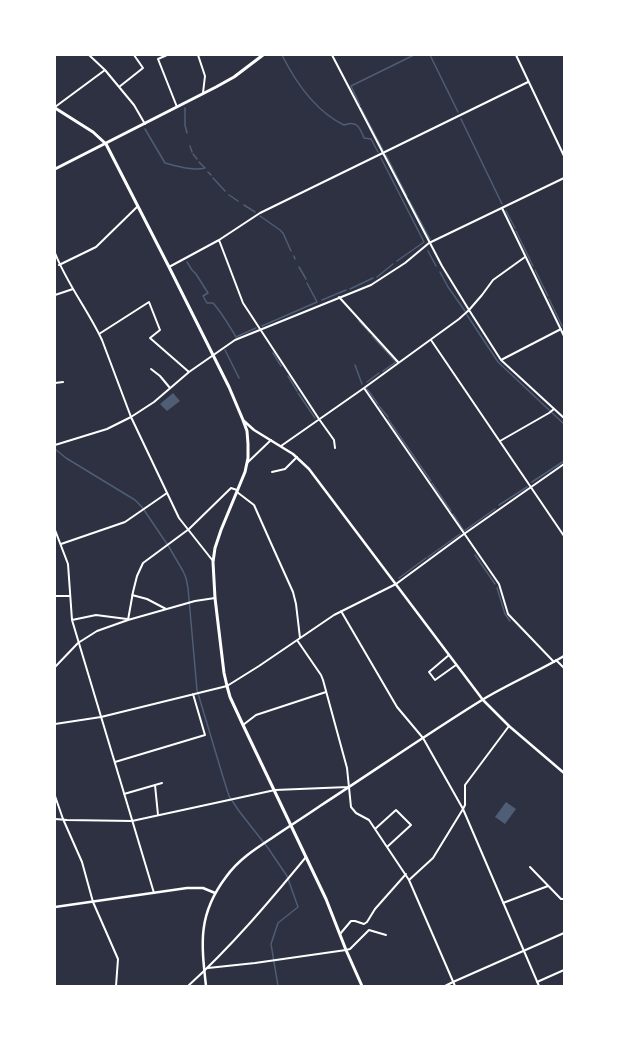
<!DOCTYPE html>
<style>
body{margin:0}
#map{position:relative;width:619px;height:1041px;overflow:hidden;background:#2d3142;font-family:"Exo 2",sans-serif}
canvas{display:block}
.frame{position:absolute;inset:0;border:56px solid #fff;pointer-events:none}
</style>
<div id="map">
<canvas width="619" height="1041"></canvas>
<div class="frame"></div>
</div>
<script>
const c = document.querySelector('canvas').getContext('2d');
c.lineJoin = 'round';
function fillPath(path, color) { c.fillStyle = color; c.fill(path, 'evenodd'); }
function trace(path, color, width, dash) { c.strokeStyle = color; c.lineWidth = width; c.lineCap = dash ? 'butt' : 'round'; c.setLineDash(dash || []); c.stroke(path); }
const water = new Path2D(`
 M173,393L180,401L167,411L160,404Z
 M506,802L516,809L505,824L495,817Z`);
const stream = new Path2D(`
 M282,55C296,83 315,111 344,125C356,120 360,127 364,138L371,139L378,152
 M430,55L458,112
 M360,105L351,86L414,55
 M185,108V125L187,133
 M361,108L383,150
 M461,119L502,204
 M145,129L165,163C177,166 193,171 205,168
 M190,146L192,152
 M193,154L197,159
 M386,155L407,196
 M381,158L424,242L397,261
 M199,162L205,168
 M208,172L211,175
 M213,178L225,191
 M229,195L238,201
 M409,200L430,239
 M244,205L255,212
 M506,211L515,228
 M260,216L280,230L283,233L291,251
 M516,231L533,266
 M428,251L436,266
 M294,256L295,259
 M187,262L192,270L196,274L208,293L203,296L207,303H213C222,313 229,325 236,337L256,328
 M299,267L306,279
 M535,270L548,296
 M440,272L448,287L465,311
 M377,277L393,264
 M350,289L373,278
 M549,299L562,326
 M322,300L346,290
 M467,315L498,362L564,424
 M359,321L370,333
 M262,326L317,302L307,283
 M372,336L396,362L383,371
 M225,350L239,378
 M273,353L281,366
 M355,365L362,384
 M288,376L297,391
 M367,382L379,373
 M367,389L378,404
 M298,393L315,418
 M379,406L388,417
 M388,419L431,481
 M55,449L66,458L135,500L142,507L169,547L183,571L186,578L188,588L197,690L223,777L229,796L239,811L268,848L287,876L298,907L278,923L271,944L278,986
 M532,482L564,461
 M432,483L451,511
 M499,505L527,487
 M453,514L464,531L495,509
 M475,555L495,584
 M428,557L460,534
 M399,578L426,558
 M497,588L505,614L510,621`);
const minor = new Path2D(`
 M89,55L105,70L134,105L145,124
 M167,55L158,59L177,107
 M198,55L205,76L203,93
 M332,55L442,266L469,310L501,360L564,418
 M516,55L564,156
 M119,87L143,68L134,55
 M55,107L105,70
 M502,208L564,336
 M219,240L243,303L319,419L334,440L335,448
 M55,253C67,284 88,310 102,340L131,417L179,518L213,561
 M59,265L96,247L138,206
 M169,267L219,240L260,213L528,82
 M55,295L73,289
 M339,297L398,362
 M99,334L149,302L160,330L150,338L189,372
 M431,340L564,536
 M501,360L561,329
 M151,369L160,376L170,388
 M55,383L63,382
 M364,388L499,584L508,614L554,662
 M500,441L549,413L554,409
 M55,445L107,429L131,417L154,402L189,372L235,340L371,285L405,263L429,243L564,178
 M281,446L364,388L459,319L469,310L482,295L493,280L525,257
 M247,463L271,440
 M272,472L285,469L297,457
 M237,492L254,505L270,541L293,592L296,604L300,638
 M55,530L68,564L72,620L154,893
 M61,544L125,522L167,493
 M132,595L147,599L166,609
 M55,596H69
 M341,611L397,707L423,738L463,809L539,986
 M72,620L96,615L127,619
 M128,620L133,592L137,576L143,563L189,529L231,488L237,490
 M297,640L321,675L323,680L347,768L351,807L356,813L369,820L409,880
 M449,655L429,672L435,680L456,665
 M556,660L564,668
 M55,667L78,643L97,631L128,620L195,601L215,598
 M55,724L101,717L227,686L259,666L334,615L396,584L464,534L564,464
 M243,725L256,715L326,692
 M115,762L205,735L193,694
 M155,785L158,815
 M124,794L162,783
 M55,796L63,819L82,862L93,902L118,959L116,986
 M55,819L67,820L132,821L275,790L348,787
 M375,829L396,810L411,825L387,847
 M530,867L561,899H564
 M503,903L548,886
 M340,934L351,921H355L364,924L367,922L375,909L406,874
 M208,968L255,963L346,950L350,949L369,930L386,935
 M537,982L564,970
 M188,986C231,947 269,902 306,857
 M445,986L453,982L564,933
 M455,986L409,880L433,858L463,809L465,805V785L509,726`);
const tertiary = new Path2D(`
 M244,421L254,430L293,454L309,469L483,700L509,726L564,773
 M55,907L187,888H203L215,893
 M206,986C201,942 198,914 226,877C238,860 255,849 272,838C288,827 304,817 320,806C374,771 427,734 482,700C508,684 537,672 564,656`);
const secondary = new Path2D(`
 M55,108L93,132L106,144L169,267L229,387L243,420L247,431L248,444V458L245,472L221,530L215,548L213,562L215,598L224,673L227,686L230,697L243,725L326,899L346,950L362,986
 M55,169L216,87L234,77L263,55`);
fillPath(water, '#4f5d75');
trace(stream, '#4f5d75', 1.5);
trace(minor, '#fff', 2);
trace(tertiary, '#fff', 2.5);
trace(secondary, '#fff', 3);
</script>
